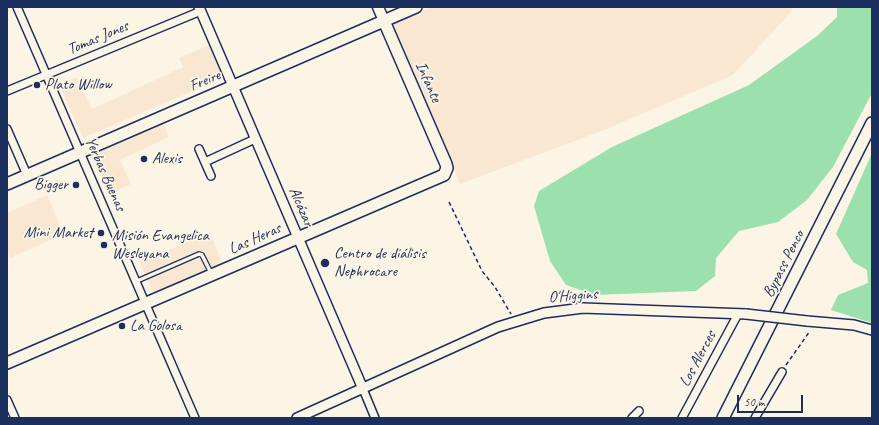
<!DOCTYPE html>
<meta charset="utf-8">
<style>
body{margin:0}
#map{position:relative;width:879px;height:425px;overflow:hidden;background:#fcf5e5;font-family:Caveat,sans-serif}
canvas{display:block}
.frame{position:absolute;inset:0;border:8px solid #1b2f5e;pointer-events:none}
.scale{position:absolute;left:737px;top:395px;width:66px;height:18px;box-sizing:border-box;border:2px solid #1b2f5e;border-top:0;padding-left:5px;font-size:12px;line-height:14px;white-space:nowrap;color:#1b2f5e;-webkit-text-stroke:3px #fcf5e5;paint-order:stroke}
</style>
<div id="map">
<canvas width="879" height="425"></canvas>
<div class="frame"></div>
<div class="scale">50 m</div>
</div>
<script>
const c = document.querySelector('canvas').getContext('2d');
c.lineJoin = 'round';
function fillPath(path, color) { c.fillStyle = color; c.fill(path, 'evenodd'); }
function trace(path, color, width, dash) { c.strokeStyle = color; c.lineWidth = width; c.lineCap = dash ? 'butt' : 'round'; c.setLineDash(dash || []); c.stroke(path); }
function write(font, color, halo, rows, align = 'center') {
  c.font = font + ' Caveat,sans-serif'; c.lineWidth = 3.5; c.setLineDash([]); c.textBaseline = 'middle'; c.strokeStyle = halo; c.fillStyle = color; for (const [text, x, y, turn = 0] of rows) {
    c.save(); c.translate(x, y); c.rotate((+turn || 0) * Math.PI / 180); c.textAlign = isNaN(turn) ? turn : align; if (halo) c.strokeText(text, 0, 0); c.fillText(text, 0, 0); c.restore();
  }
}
const built = new Path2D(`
 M431,7H792V11L733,75L609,128L460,184L391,24Z
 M209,45L223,78L83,138L59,85L77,77L92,109L183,67L179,58Z
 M163,123L169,137L120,160L131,184L109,194L91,156Z
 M47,195L64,234L10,258L7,251V213Z
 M209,232L223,264L154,294L140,263Z`);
const green = new Path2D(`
 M837,7H872V93L833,167L807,200L778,222L739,231L716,258L715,276L696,291L594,295L566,285L550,261L534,206L539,191L612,147L749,85L817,36L837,17Z
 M872,153V323L831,310L838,295L868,283L867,270L853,262L836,234Z`);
const path = new Path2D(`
 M449,202L482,271L495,287L511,314
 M786,365L810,331`);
const service = new Path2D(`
 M137,281L199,254L202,255L211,273`);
const minor = new Path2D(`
 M17,7L195,418
 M7,91L201,11
 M7,129L27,175
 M199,149L211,176
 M205,162L255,139
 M363,389L375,418
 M7,400L15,418
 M632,418L639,411
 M682,418L738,314
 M755,418L782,372`);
const tertiary = new Path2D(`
 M199,7L363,389
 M807,321L854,325L872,330
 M297,418L498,327L544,313L583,308L746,314`);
const secondary = new Path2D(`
 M378,7L384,21`);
const primary = new Path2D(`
 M7,184L416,7
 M7,363L444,175L447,168L446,164L384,21
 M723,418L872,123`);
const tertiaryBridge = new Path2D(`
 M746,314L807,321`);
const markers = [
 [37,85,4,"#1b2f5e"],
 [144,159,4,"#1b2f5e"],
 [76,185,4,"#1b2f5e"],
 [101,233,4,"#1b2f5e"],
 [104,245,4,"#1b2f5e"],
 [325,263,5,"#1b2f5e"],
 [122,326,4,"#1b2f5e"]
];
const streetNames = [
 ["Tomas Jones",98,38,-23],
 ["Freire",205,81,-23],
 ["Infante",428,82,66],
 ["Yerbas Buenas",105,174,66],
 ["Alcázar",301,207,67],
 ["Las Heras",255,239,-24],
 ["Bypass Penco",784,264,-63],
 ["O'Higgins",573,296,-4],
 ["Los Alerces",698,359,-62]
];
const poiNames = [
 ["Plato Willow",45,85],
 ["Alexis",152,159],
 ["Bigger",68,185,"right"],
 ["Mini Market",93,233,"right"],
 ["Misión Evangelica",112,236],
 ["Wesleyana",112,254],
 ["Centro de diálisis",334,254],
 ["Nephrocare",334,272],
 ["La Golosa",130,326]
];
fillPath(built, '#fae7d2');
fillPath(green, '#9be0ad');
trace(service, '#1b2f5e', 6);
trace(minor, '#1b2f5e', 10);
trace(tertiary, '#1b2f5e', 12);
trace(secondary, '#1b2f5e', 13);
trace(primary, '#1b2f5e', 14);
trace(path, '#1b2f5e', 1.5, [4, 3]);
trace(service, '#fcf5e5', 3.5);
trace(minor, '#fcf5e5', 7);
trace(tertiary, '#fcf5e5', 9);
trace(secondary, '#fcf5e5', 10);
trace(primary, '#fcf5e5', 11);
trace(tertiaryBridge, '#1b2f5e', 12, []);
trace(tertiaryBridge, '#fcf5e5', 9);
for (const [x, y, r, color] of markers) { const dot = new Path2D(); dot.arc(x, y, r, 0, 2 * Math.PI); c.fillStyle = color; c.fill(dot); trace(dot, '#fcf5e5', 1.5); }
write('16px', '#1b2f5e', '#fcf5e5', streetNames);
write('16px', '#1b2f5e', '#fcf5e5', poiNames, 'left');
</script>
